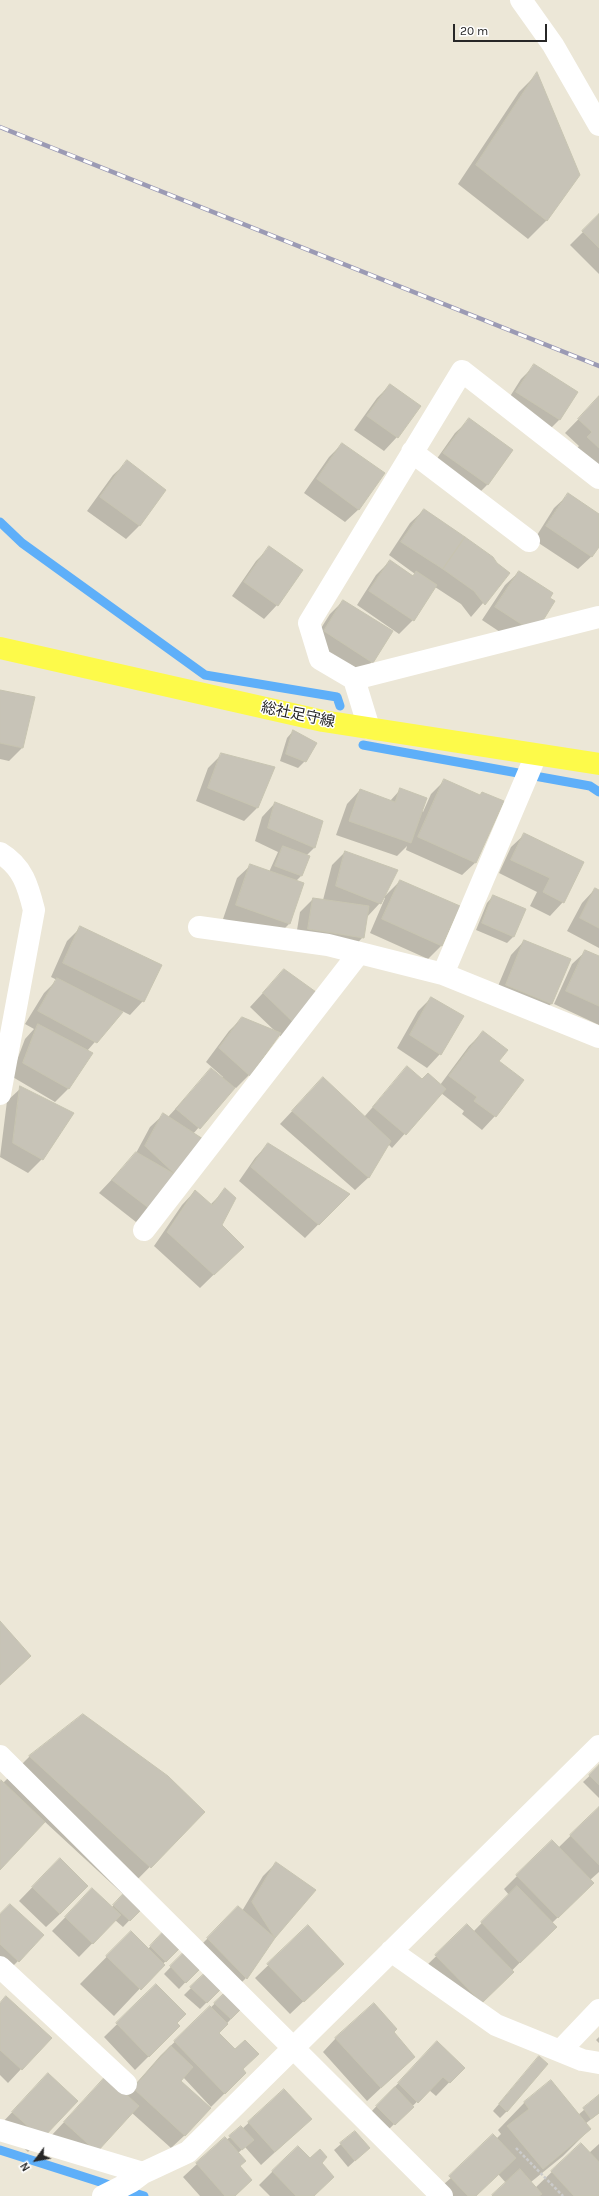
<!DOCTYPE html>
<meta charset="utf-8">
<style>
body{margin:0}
#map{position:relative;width:599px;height:2196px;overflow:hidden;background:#ece7d7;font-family:Karla,sans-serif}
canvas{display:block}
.north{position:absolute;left:16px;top:2140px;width:40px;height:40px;-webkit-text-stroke:3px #fff;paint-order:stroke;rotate:238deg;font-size:11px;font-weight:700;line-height:16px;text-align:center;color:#272727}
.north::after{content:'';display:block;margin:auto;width:14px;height:18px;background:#272727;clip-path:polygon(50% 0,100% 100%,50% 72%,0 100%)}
.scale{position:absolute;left:453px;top:24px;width:94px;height:18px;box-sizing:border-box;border:2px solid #272727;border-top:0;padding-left:5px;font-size:12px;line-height:14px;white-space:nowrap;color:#272727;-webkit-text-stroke:3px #fff;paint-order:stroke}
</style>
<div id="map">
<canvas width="599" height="2196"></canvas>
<div class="north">N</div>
<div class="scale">20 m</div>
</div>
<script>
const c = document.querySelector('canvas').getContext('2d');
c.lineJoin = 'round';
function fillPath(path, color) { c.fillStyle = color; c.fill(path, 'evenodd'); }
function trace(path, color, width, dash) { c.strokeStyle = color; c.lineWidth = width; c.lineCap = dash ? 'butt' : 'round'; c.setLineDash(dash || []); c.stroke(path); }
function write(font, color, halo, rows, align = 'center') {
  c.font = font + ' Karla,"Noto Sans JP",sans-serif'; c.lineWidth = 3; c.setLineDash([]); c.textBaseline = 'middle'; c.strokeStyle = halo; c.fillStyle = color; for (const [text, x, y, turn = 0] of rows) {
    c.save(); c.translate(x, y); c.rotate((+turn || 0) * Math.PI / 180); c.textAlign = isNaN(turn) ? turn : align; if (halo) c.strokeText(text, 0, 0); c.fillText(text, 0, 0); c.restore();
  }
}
const shadow = new Path2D(`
 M537,74L547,220L528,239L458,184L519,92Z
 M599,216V274L570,245Z
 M535,365L560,419L546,433L504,406L521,379Z
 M390,385L420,406L397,437L384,451L354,430L377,398Z
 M599,398V472L574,451L579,446L565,433Z
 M469,420L512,451L487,485L474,498L431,467L455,433Z
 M342,444L359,509L345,522L304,493L329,457Z
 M127,462L165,490L139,526L126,539L87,511L113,475Z
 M568,495L599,515V545L592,556L578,569L534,540L554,508Z
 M424,510L508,574L471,617L461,604L435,587L413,620L399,634L357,605L376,575L390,561L413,576L415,574L389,555L410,523Z
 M269,548L277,605L264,619L232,596L256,561Z
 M519,572L525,639L515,642L482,620L505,585Z
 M343,601L372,662L359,676L311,644L330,614Z
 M0,691L22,748L9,761L0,759Z
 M293,731L305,761L298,768L280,761L287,738Z
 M222,754L274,768L257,808L244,821L196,801L208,768Z
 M444,781L476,862L462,875L406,850L407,846L397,856L336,835L347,804L360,790L390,801L400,790L423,812L431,794Z
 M275,803L322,821L314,848L306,856L301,876L296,881L303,884L289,924L276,937L223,919L237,878L251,865L269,872L278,852L255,841L262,817Z
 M525,834L583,862L563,902L550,916L530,906L537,892L499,873L511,847Z
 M345,852L384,897L400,881L458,907L441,946L428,959L370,933L385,898H383L380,903L367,917L363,937L350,951L295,942L300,912L313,899L323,900L332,865Z
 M595,889L599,891V948L567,931L582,903Z
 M493,896L514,936L507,943L476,930L487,903Z
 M81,927L143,1001L130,1015L122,1011L87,1051L68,1089L55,1102L11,1076L25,1039L34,1029L25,1024L44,993L57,980L51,977L67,941Z
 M524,941L552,1003L538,1017L493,998L511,955Z
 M586,951L599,957V1025L554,1004L572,964Z
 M284,970L315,992L281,1037L279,1034L249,1075L236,1088L234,1087L193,1134L201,1140L149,1209L136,1222L99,1193L135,1155L150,1127L164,1114L168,1117L211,1070L222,1078L223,1077L206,1062L229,1031L242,1018L277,1033L250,1007Z
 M431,998L440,1054L427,1068L397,1048L418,1011Z
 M483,1032L498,1062L495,1116L482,1130L462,1114L464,1111L441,1093L392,1148L388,1144L369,1177L355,1190L280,1124L310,1092L364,1117L407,1068L422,1080L440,1085L469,1046Z
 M21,1088L73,1114L42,1159L28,1173L0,1157L7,1101Z
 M268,1144L348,1194L305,1238L239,1181L255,1158Z
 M225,1190L221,1225L242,1247L200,1288L154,1246L182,1205L195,1191L210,1205Z
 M83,1715L204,1812L126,1891L142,1907L123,1927L115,1920L79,1957L52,1931L79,1903L111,1908L124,1895L44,1821L0,1869V1783H3L29,1757Z
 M599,1767V1798L583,1782Z
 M599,1808V1872L590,1880L593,1883L552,1923L555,1927L468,2015L423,1969L467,1926L473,1932L509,1895L504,1889L517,1876L558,1848Z
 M276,1863L315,1890L274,1938L246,1978L233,1991L194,1952L238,1908L242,1911L263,1876Z
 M46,1873L60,1914L46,1927L19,1901Z
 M0,1915L18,1961L0,1979Z
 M308,1927L329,1977L290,2014L255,1978Z
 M131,1932L148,1949L164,1932L179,1947L114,2016L80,1984Z
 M184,1953L199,1968L179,1989L164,1974Z
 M205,1974L220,1989L200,2009L184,1995Z
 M156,1986L179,2026L135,2070L104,2037Z
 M229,1990L244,2005L218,2033L245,2073L211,2107L183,2077L179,2081L185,2135L171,2148L132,2113L96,2151L51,2136L93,2091L126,2095L161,2055Z
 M0,2004L50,2038L8,2083L0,2075Z
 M392,2033L414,2057L367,2101L323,2052L336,2038Z
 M599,2037V2043L596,2040Z
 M424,2056L463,2068L436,2096L429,2090L387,2131L370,2113Z
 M533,2064L507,2111L500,2118L493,2111Z
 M551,2081L578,2115L599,2097V2113L585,2124L590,2129L563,2156L531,2182L535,2188L581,2144L589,2153L599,2144V2196H492L506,2183L498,2174L475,2196H443L437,2190L496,2139L501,2134L498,2130L524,2103Z
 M35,2088L41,2138L28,2152L0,2125Z
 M284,2090L297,2132L261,2165L245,2147L238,2153L239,2166L251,2180L235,2196H200L183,2177L225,2138L226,2140L242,2129Z
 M355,2132L369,2148L348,2167L334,2150Z
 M310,2160L320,2163L313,2196H270L259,2185L273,2171Z`);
const stream = new Path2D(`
 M0,522L22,543L205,675L337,697L340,706
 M363,745L590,786L599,792
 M0,2150L144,2196`);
const building = new Path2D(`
 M537,72L580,175L547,221L476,165Z
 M599,214V248L582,231Z
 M534,364L578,392L560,420L516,392Z
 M390,384L421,406L398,438L367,416Z
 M599,396V448L587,437L592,432L578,419Z
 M469,418L513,450L488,485L443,453Z
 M342,443L385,473L359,510L317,479Z
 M127,460L166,490L140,526L100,497Z
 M568,493L599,514V547L592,557L546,526Z
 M424,509L465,537L443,569L401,542Z
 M465,537L493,557L497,563L510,573L485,605L474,591L443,569Z
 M269,546L303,570L278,606L244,582Z
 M390,560L413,576L416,571L437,585L414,621L369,591Z
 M519,571L553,593L550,598L555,601L539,627L529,629L495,607Z
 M343,600L393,631L373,663L324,631Z
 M0,690L35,697L23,748L0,743Z
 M293,730L317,743L306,762L286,754Z
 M221,753L275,767L258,808L208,788Z
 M444,779L480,795L482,792L504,801L476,863L418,837Z
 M400,788L427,798L411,843L349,821L360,789L395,802Z
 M275,802L323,821L315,848L268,828Z
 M524,833L584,862L564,903L543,892L550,878L511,860Z
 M283,846L310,856L302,876L275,866Z
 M345,851L398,870L381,904L336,886Z
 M250,864L304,883L290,924L236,905Z
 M400,880L460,906L442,946L382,919Z
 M595,888L599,890V928L580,918Z
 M493,895L526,909L514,937L482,923Z
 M313,898L369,906L364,938L308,929Z
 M80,926L162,965L144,1002L63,963Z
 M524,940L571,959L552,1004L506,985Z
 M585,950L599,956V1006L566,991Z
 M284,969L316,992L295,1024L263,993Z
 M57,978L123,1012L97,1043L38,1011Z
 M431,997L464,1016L441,1055L410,1035Z
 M242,1017L281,1033L250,1076L219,1048Z
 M38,1024L93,1053L69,1089L23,1063Z
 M483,1031L508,1050L499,1061L524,1080L496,1117L474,1101L477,1097L449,1076Z
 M407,1066L422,1079L428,1073L446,1089L406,1135L373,1107Z
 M211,1068L235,1088L200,1129L176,1109Z
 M323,1077L391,1141L369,1178L292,1111Z
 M20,1086L74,1113L43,1160L13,1143Z
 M163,1113L203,1139L176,1175L145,1146Z
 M268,1143L350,1194L319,1225L251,1167Z
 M136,1152L176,1175L150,1209L112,1180Z
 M225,1188L236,1198L222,1225L244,1247L214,1275L167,1232L195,1190L212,1205Z
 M0,1621L31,1656L0,1685Z
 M83,1714L168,1776L205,1812L151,1868L29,1756Z
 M599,1765V1785L589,1775Z
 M1,1780L45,1822L0,1870V1781Z
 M599,1807V1865L570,1835Z
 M552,1840L594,1883L558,1918L516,1875Z
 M60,1858L88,1886L60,1914L32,1887Z
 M276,1862L316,1890L275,1938L252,1902Z
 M517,1886L557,1927L520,1963L481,1922Z
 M92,1888L121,1915L93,1944L65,1917Z
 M127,1890L144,1907L130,1921L113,1905Z
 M10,1904L44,1935L19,1962L0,1944V1914Z
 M238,1906L275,1938L247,1979L207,1938Z
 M467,1924L514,1972L482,2003L435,1955Z
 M308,1925L344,1964L304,2002L267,1964Z
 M131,1931L165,1965L141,1990L106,1956Z
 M164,1931L181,1947L166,1962L150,1946Z
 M184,1952L201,1968L186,1983L170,1966Z
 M205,1973L221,1989L207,2003L190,1987Z
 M156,1984L186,2014L177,2023L180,2026L149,2057L116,2023Z
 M229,1989L245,2005L231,2019L214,2003Z
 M6,1996L52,2038L22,2070L0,2050V2003Z
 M374,2003L397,2029L394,2032L415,2057L381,2088L335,2038Z
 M210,2006L228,2024L219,2033L235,2049L245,2040L259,2054L243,2069L246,2073L225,2094L174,2041Z
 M437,2041L465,2068L450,2083L443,2077L418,2103L398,2083Z
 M171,2046L193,2067L181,2081L211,2108L185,2136L133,2088Z
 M539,2056L548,2064L507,2112L499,2104Z
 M48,2073L78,2101L42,2139L12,2112Z
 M106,2076L139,2106L97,2152L64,2122Z
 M551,2080L591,2129L543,2169L507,2126L529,2109L524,2102Z
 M395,2087L414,2107L395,2125L376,2106Z
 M284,2089L312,2119L275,2152L248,2122Z
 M599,2095V2113L591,2119L583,2108Z
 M241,2126L254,2140L242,2150L229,2136Z
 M355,2131L370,2148L355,2161L340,2143Z
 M493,2134L516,2158L476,2196H468L449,2176Z
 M225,2137L246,2161L240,2166L252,2180L235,2196H225L196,2163Z
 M581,2143L599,2162V2196H574L551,2171Z
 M298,2146L310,2158L320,2149L327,2157L322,2163L334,2177L314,2196H296L272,2171Z
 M520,2169L542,2194L539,2196H493L492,2195Z`);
const path = new Path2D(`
 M516,2148L563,2196`);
const minor = new Path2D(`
 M521,0L553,45L599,125
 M412,452L529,541
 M354,679L599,617
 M369,728L354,679L320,659L309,623L462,371L599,478
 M0,853C23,867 28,886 34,910L0,1094
 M199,927L328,945L443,974L599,1037
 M443,974L536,755
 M144,1230L359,953
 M0,1756L442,2196
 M391,1951L496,2025L582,2060L599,2063
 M0,1967L126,2084
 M560,2051L599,2010
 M0,2130L143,2173
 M103,2196L131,2182L143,2173L188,2152L599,1746`);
const major = new Path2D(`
 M0,648L323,721L599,764`);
const rail = new Path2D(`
 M0,127L599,366`);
const streetNames = [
 ["総社足守線",298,715,12]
];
fillPath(shadow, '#0003');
trace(stream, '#5eaff9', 9);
fillPath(building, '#c7c3b7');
trace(building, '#c7c4b1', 1);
trace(path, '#cbcbcb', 2.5, [3, 2]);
trace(minor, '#fff', 22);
trace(major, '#fdfa4a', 22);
trace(rail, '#9b9ab4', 4.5);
trace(rail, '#fff', 3, [9]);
write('15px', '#272727', '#fff', streetNames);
</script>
